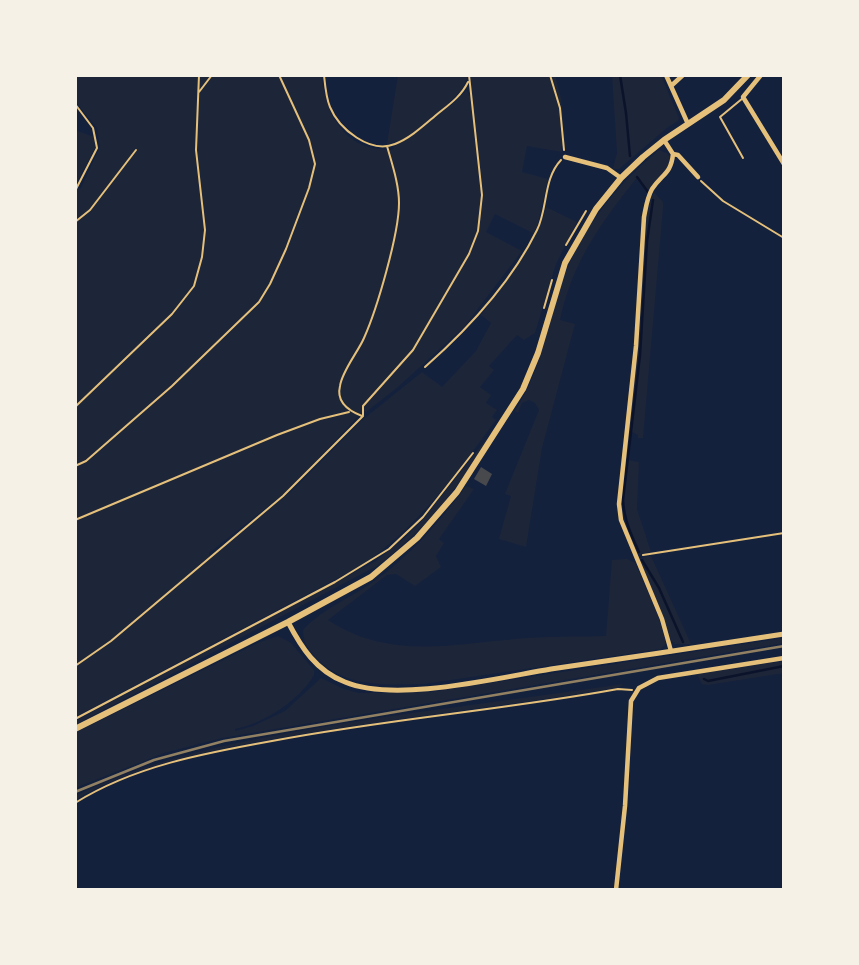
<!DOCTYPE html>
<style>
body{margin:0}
#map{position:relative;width:859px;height:965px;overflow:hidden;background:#14213d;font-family:"PT Sans",sans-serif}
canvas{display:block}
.frame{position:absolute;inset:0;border:77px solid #f6f1e7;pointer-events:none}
</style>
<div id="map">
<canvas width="859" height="965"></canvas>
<div class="frame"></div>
</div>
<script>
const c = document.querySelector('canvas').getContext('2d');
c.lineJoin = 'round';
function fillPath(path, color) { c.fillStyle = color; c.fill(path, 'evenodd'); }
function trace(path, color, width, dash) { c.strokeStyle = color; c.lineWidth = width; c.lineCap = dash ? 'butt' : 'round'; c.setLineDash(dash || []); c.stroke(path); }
const green = new Path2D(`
 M75,75H321C325,104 337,139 369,147C376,149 384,150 392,150L398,141L387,144L398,75H468L463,88L444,108L450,106L467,90L469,96L471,95V75H555L561,98L565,146H561L562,152L527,146L522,172L548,179L537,227L533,233L495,214L486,232L522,251L464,327L398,387L366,412L363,411L290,489L209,553V556L293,490L361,421L422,372L442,387L476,351L491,323L481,315C507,280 534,249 546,207L577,222L556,264L535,333L524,340L517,335L489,366L494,370L480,387L491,395L486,403L497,410L492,417L496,420C455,476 417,528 359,567L75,717V189L81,188L100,147L97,128L75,101Z
 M612,75H661L679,118L678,121L668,127L619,169H613L617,153Z
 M75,130L94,137L95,148L75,186Z
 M659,150L667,153L670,158L667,169L647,192L636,179C600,224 572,263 560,320L575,324L542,448L526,547L499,539L511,496L505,494L539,410L535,403L529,400L522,403L518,413L515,411C544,365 546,326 564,277C583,226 618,184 659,150Z
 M654,192L663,202V208L643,438H638V435L628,430C632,396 637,362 640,327C643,289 638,226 654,192Z
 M488,437C461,487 423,532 377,566L75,725V721L376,561L407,536L425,517Z
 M631,438L628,460L639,462L637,509L651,552L640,554L636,551C616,505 622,487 628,439Z
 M466,486L474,489L439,539L444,543L436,556L441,567L415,586L396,574L387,575L328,620C387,659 449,645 515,639C545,636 576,637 606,636L612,560L627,559L635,563C640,575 669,635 665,645C664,646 662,647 661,649L424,684C384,685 342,688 314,655C307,647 303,641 303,630C322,609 349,599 373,582C410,556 440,522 466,486Z
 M651,556L691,644H675L671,640L640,563L641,558Z
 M278,636L291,643L314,670V675C300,700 263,724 235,729V731L253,726L285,711L321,678L344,689L359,693L431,692L784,638V643L222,738L164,753L75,788V733L260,642Z
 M784,661V673L708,685L702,684L697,674Z
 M623,684V685L617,688C501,707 384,719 268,740C206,751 130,767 75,800V796C149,760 225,744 305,730C411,711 517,700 623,684Z`);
const stream = new Path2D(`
 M620,75L626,113L630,156
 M637,177L648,192
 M639,552C631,535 624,519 623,500L640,355L647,241L653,200
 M642,560L659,588L683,642
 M704,679L708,681L784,666`);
const building = new Path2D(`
 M481,467L492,474L486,486L474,479Z`);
const path = new Path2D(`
 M324,75C325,85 326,98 330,107C339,129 370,154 395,144C410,138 422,127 435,116C447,106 461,97 468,82
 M550,75L560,108L564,150
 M199,92L212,75
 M75,104L93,128L97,148L75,191
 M701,181L723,201L784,238
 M75,222L90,210L136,150
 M566,245L586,211
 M544,308L552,280
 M425,367C468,329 511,283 537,230C548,208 543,179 561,160
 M75,407L172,314L194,286L202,257L205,230L196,150L199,75
 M363,415V406L413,350L469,254L478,231L482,195L469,75
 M362,416C349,411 336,402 340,386C342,371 358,352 364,338C377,309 399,234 399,203C399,184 392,164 387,146
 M75,466L86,461L172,386L259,302L270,284L286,249L309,188L315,164L309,140L279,75
 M75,520L277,435L320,419L349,412
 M643,555L784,533
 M75,666L111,641L283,496L363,416
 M75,719L335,582L389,549L423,517L473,453
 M75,803C134,766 205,753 272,741C387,719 503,710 618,689L632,690`);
const service = new Path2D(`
 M743,98L720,117L743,158`);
const minor = new Path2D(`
 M666,75L688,124
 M761,75L743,97L784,164
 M671,86L683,75
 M664,140L673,154C671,174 662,174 652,189C647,198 646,207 644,217L636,346L619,504L621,520L662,619L671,651
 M673,154L678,155L698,177
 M565,157L607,168L621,178
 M616,890L625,806L631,701L639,688L658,678L784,658`);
const tertiary = new Path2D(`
 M288,622C301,647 316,671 345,682C395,703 497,678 551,669C629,658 706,646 784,634`);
const secondary = new Path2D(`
 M75,729L288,622L371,577L417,538L457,492L523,389L538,353L565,263L596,209L621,178L643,157L664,140L724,100L748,75`);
const rail = new Path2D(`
 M75,792L154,760L224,741L784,646`);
fillPath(green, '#1d2539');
trace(stream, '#0b132b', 2.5);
fillPath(building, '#48494c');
trace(path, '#e5c07b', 2);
trace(service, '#e5c07b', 2);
trace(minor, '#e5c07b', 4.5);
trace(tertiary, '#e5c07b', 5);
trace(secondary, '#e5c07b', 6);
trace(rail, '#918062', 2.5);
</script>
